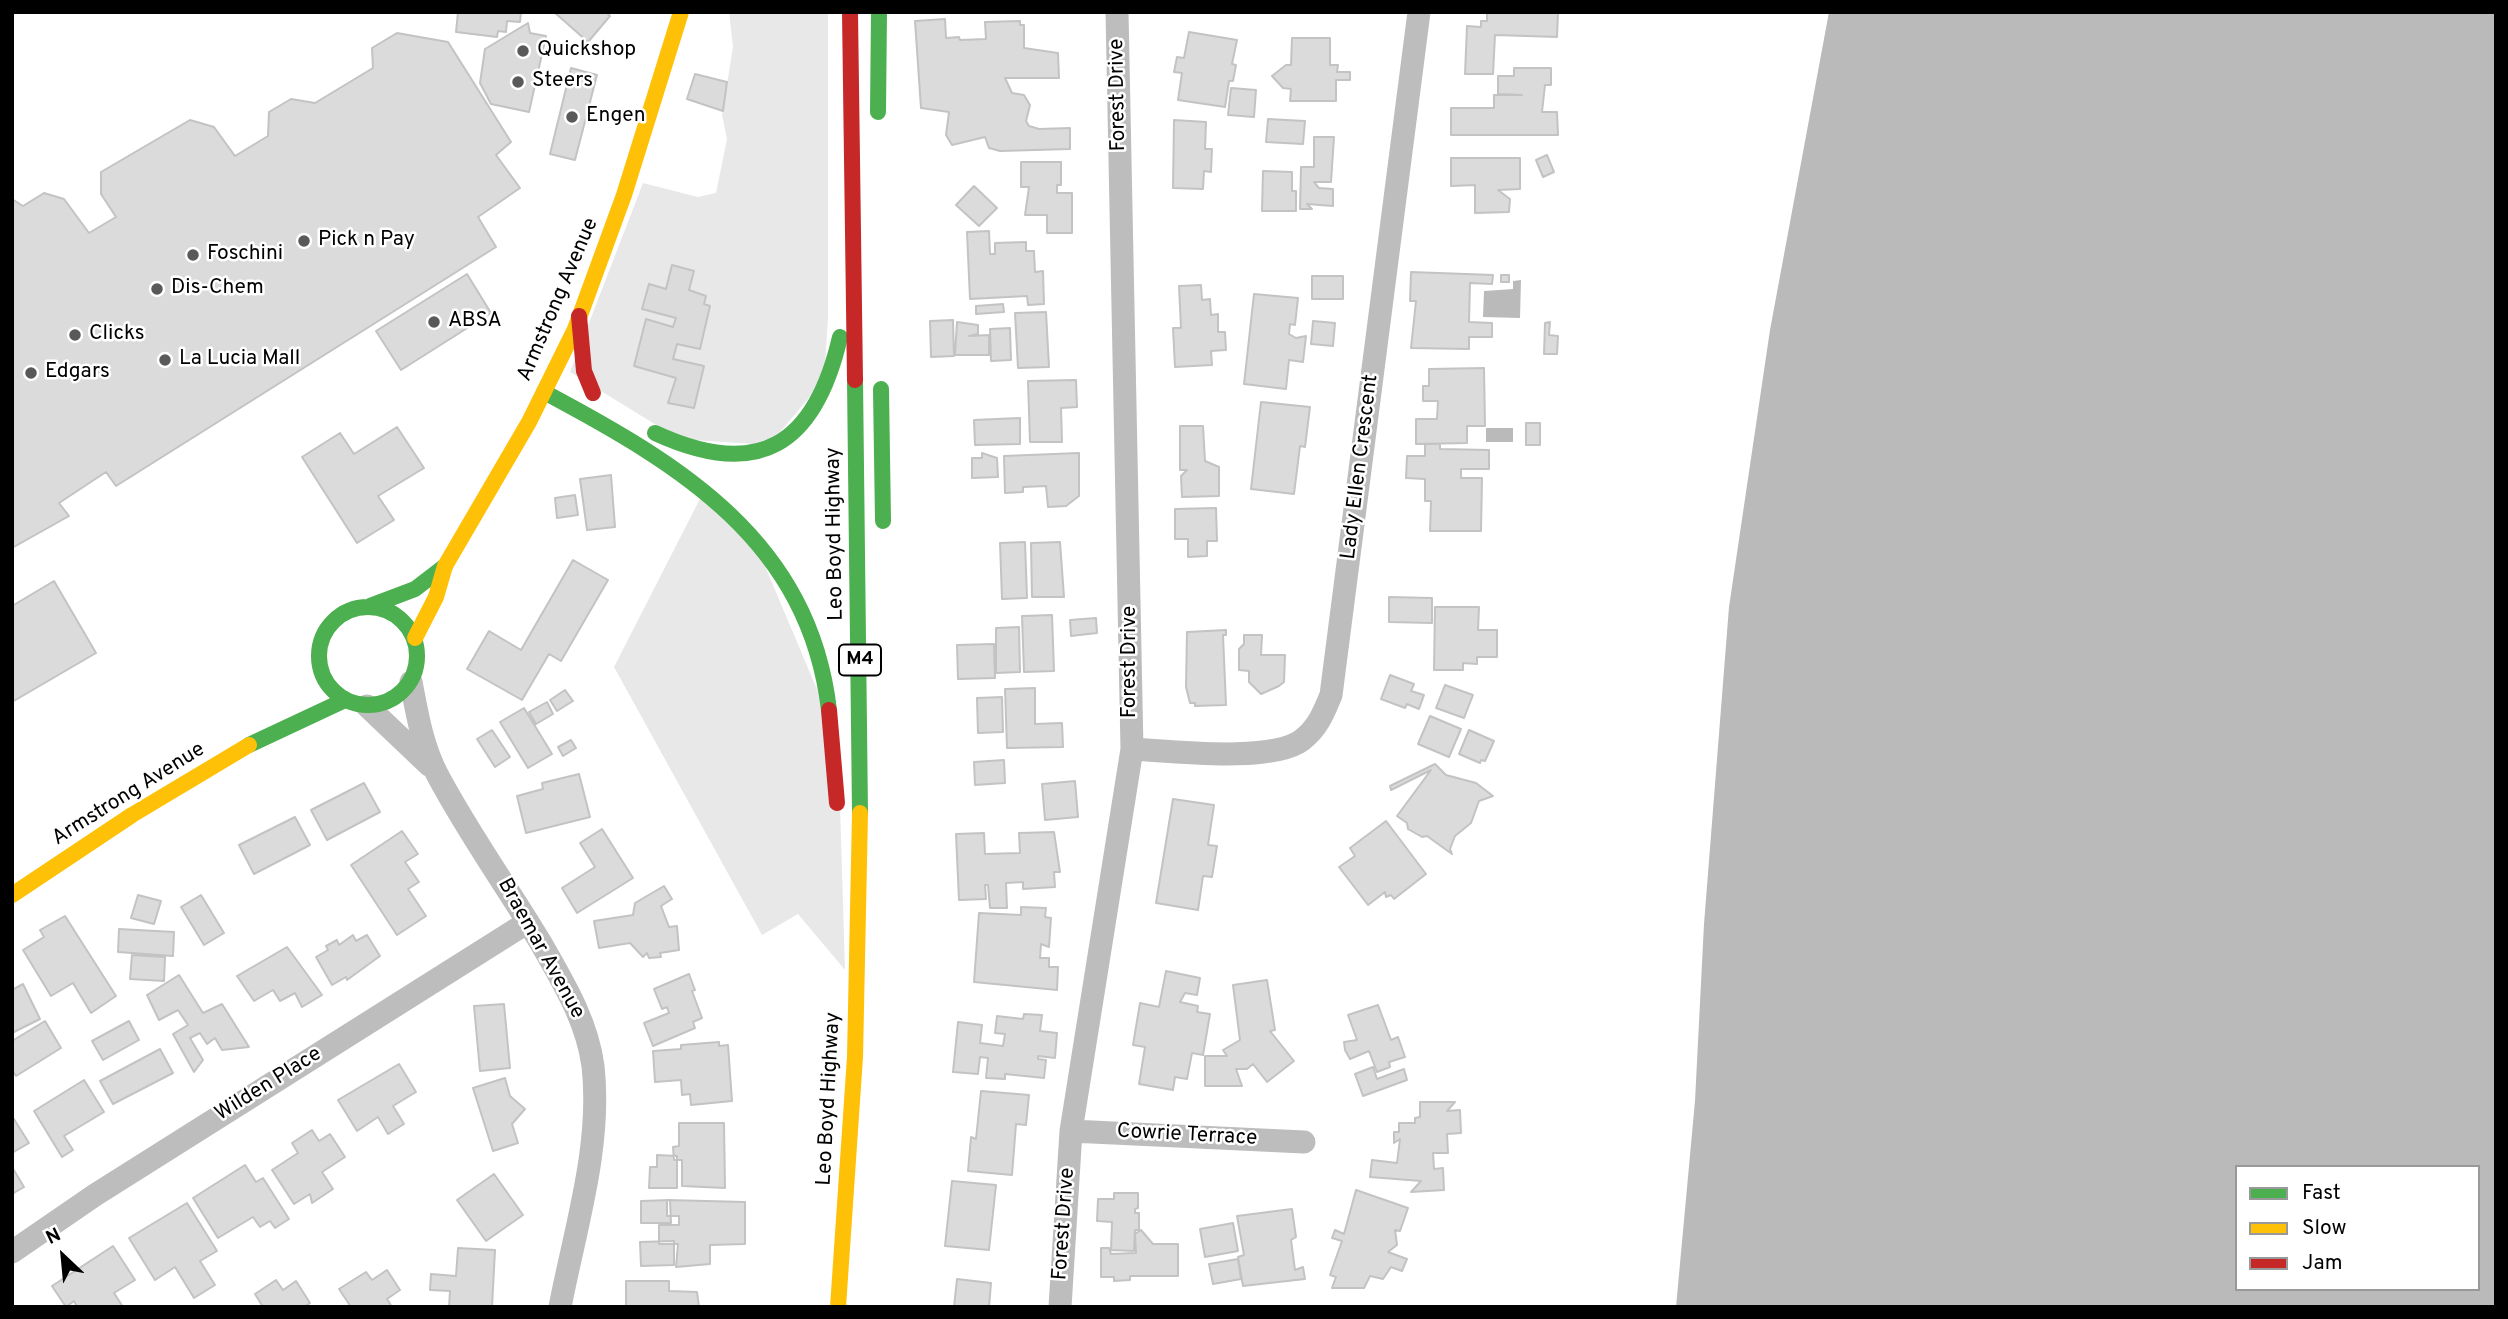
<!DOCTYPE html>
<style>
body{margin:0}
#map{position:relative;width:2508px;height:1319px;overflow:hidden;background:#fff;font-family:Overpass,sans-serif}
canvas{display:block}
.frame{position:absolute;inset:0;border:14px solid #000;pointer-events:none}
.legend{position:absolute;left:2235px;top:1165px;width:245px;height:126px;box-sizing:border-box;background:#fff;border:2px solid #999;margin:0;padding:9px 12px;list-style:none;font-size:21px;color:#000}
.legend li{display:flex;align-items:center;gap:14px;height:35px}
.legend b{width:35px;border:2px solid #999}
.north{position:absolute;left:28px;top:1221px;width:70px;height:70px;-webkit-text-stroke:5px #fff;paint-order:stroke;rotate:334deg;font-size:19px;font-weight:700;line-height:28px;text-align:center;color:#000}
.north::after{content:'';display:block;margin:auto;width:24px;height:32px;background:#000;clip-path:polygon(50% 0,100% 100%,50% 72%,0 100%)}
</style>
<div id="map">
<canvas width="2508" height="1319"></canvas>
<div class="frame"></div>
<ul class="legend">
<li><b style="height:9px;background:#4caf50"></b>Fast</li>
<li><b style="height:9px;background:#ffc107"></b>Slow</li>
<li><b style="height:9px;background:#c62828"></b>Jam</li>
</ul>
<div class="north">N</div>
</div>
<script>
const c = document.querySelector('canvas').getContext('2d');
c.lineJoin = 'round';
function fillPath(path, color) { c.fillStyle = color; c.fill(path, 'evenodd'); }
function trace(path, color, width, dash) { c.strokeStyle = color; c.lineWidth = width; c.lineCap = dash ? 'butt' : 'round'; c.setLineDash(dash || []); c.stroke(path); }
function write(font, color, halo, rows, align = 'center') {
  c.font = font + ' Overpass,sans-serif'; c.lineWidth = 5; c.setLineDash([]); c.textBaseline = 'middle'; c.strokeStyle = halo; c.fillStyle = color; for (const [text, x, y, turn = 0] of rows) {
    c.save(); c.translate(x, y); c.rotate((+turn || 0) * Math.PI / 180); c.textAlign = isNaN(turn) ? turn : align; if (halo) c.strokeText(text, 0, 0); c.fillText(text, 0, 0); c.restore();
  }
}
const green = new Path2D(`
 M729,12H828V318L824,380L769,445L679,439L570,372L643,183L698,197L716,193L727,139L722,115L733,47Z
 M705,489L748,526L838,739L845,970L798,914L762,935L614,667Z`);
const water = new Path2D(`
 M1829,12H2496V1307H1676L1695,1101L1704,924L1729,607L1770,330ZM2237,1167H2478V1289H2237Z
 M1521,280L1520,318L1483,317L1484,291L1513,289V281Z
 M1486,428H1513V442H1486Z`);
const building = new Path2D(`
 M458,12H521L520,22L507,21L506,32L498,31L497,37L456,32Z
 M554,12H606L610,16L588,42Z
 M1487,12H1558L1557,37L1495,35L1493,74H1465L1467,26L1481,27V21H1487Z
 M945,19L946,38L959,37L960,40L986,39L985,22L1020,21V25H1024V48L1058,53L1059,78H1005L1012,93L1024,95L1030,105L1026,121L1029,126L1039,129L1070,128V149L1000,151L989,148L985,137L952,145L946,135L949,112L921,108L915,21Z
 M528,23L530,33L546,36L529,112L491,104L480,83L485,49Z
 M1189,32L1237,40L1232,64L1236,65L1233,81H1229L1225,107L1178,100L1182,73L1174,72L1177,57L1184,58Z
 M397,33L448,42L511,142L496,155L520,188L478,217L496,247L116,486L106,472L59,503L69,516L12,548V199L23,206L44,193L64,199L89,233L116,217L101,194V172L190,120L214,127L235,156L268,136L269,112L291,99L315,103L373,68L372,48Z
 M1292,38H1330V65H1338L1337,72H1350V80H1336V101H1290L1291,89L1283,88L1272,76L1286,65H1291Z
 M571,68L597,75L575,160L550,154Z
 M1514,68H1551V85H1545L1542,112H1557L1558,135H1451V108H1494V95H1522L1498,94V76H1514Z
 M695,74L727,82L723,111L687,99Z
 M1231,88L1256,90L1254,117L1228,115Z
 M1268,119L1305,121L1303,144L1266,142Z
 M1174,120L1206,122L1205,149H1212L1211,172L1204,171L1203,189L1173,188Z
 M1314,137H1334L1331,182H1314L1319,188L1333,189V206L1307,204L1312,209H1300L1301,167H1314Z
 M1547,155L1554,172L1543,177L1536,160Z
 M1451,158H1520V189L1498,190L1510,199L1509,212L1475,213V185L1451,186Z
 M1021,162H1061V185H1057V193H1072V233H1047V215H1025L1029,187H1021Z
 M1263,171L1292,172V191H1296V211H1262Z
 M974,186L997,208L979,226L956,205Z
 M989,231L990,254H995V243L1026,242V251H1034L1035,272L1043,271L1044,304L1028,305L1027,296L970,299L967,232Z
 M672,265L694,271L689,290L706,296L704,304L710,306L700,349L677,344L673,359L704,366L694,408L668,403L676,378L634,366L646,319L673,327L676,318L642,309L649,284L666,289Z
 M1411,272L1493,275L1492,284L1470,283L1469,322L1492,323V337H1469V349L1411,348L1416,301H1410Z
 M467,274L491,313L401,370L376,331Z
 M1501,275H1509V282H1501Z
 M1312,276H1343V299H1312Z
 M1201,285L1202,300L1210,299L1211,315L1218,314V332H1225L1226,350L1211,351L1212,365L1175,367L1173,328H1181L1179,286Z
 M1254,294L1298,298L1295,325L1290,324L1289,334L1296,338L1306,336L1303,362L1289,360L1286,389L1244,384Z
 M1003,304L1004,312L976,314V306Z
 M1046,312L1049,367L1018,368L1015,313Z
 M953,320L954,356L931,357L930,321Z
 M1313,321L1335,323L1333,346L1311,344Z
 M957,322L978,325V334L969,336L989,335V355H955Z
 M1550,322L1549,335L1558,336L1557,354H1544L1545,323Z
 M1010,328L1011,360L991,361L990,329Z
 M1484,368L1485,426H1467V443L1416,444V419H1437L1438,401H1423V386H1429V369Z
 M1076,380L1077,407L1061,408L1062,442H1030L1028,381Z
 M1261,402L1310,407L1305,447L1300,446L1294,494L1251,489Z
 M1020,418V444L975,445L974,420Z
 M1526,423H1540V445H1526Z
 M1180,426H1203L1205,461L1219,467V496L1182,497L1181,476L1187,470H1180Z
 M397,427L424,468L378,496L394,520L357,543L302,457L340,433L354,454Z
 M1425,444H1440V449L1489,450V469H1461V478H1482L1481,531H1430L1431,501H1425V479L1406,478L1407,456H1425Z
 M982,453L997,458L998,477L972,478V458H982Z
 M1079,453V496L1066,506L1048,507L1046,486L1023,487V492L1005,493L1004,456Z
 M611,475L615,527L587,530L580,479Z
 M575,495L578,515L557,518L555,498Z
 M1216,508L1217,541H1207V556L1188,557V539H1175V509Z
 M1025,542L1027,598L1002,599L1000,543Z
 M1060,542L1064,597H1032L1031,543Z
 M573,560L608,580L561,661L549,654L522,700L467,669L489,631L521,650Z
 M54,581L96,653L12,702V606Z
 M1389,597L1432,598V623L1389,622Z
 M1435,607H1479L1478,630H1497V657H1477V664L1463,663V670H1434Z
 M1052,615L1054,671L1024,672L1022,616Z
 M1096,618L1097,633L1071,636L1070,620Z
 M1019,627L1020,672L996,673V628Z
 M1226,630V635H1223L1226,705L1195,706V703H1190L1186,687L1187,632Z
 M1244,635H1262L1261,655H1285L1284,682L1279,686L1261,694L1249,682V671L1239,670V649L1244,644Z
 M994,644L995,678L958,679L957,645Z
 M1390,675L1414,684L1411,691L1424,695L1419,709L1407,704L1405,708L1381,699Z
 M1445,685L1473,695L1464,718L1436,708Z
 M1035,688V724L1062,723L1063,747L1007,748L1005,689Z
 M565,690L573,701L557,711L550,700Z
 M1002,697L1003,732L978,733L977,698Z
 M547,702L553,714L536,724L529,712Z
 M524,708L552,754L528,768L500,722Z
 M1430,716L1461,729L1449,757L1418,744Z
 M492,730L510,757L495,767L477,739Z
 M1469,730L1494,741L1485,761L1481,760L1480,763L1459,754Z
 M571,740L576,748L563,756L558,747Z
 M1004,760L1005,783L975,785L974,762Z
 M1435,764L1446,775L1476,783L1493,796L1479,801L1471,823L1455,836L1450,849L1452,854L1427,836L1422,837L1408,829L1407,823L1397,816L1431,770L1391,790L1390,786Z
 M579,774L590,817L526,833L517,796L543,789L542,783Z
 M1075,781L1078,817L1045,820L1042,784Z
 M364,783L380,812L327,840L311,810Z
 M1173,799L1214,805L1208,845L1217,846L1212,877L1203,876L1198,910L1156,903Z
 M295,817L310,845L254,874L239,845Z
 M1386,821L1426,874L1394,899L1391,895L1386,897L1385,892L1368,905L1339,867L1355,856L1350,848Z
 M602,829L633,878L577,913L562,888L595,867L580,843Z
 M402,831L418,854L405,862L419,882L408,889L426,916L397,935L351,865Z
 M1054,832L1060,872H1054L1055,887L1023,889V882L1006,883L1007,908H990L988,885H985L986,899L959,900L956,834L984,833L985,854L1020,853L1019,833Z
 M664,886L672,899L661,906L669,927L677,926L679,950L660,953L661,957L649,958L647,953L643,957L630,943L599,948L594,921L633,915L635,903Z
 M138,895L161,901L154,924L131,918Z
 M201,895L224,933L204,945L181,907Z
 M1021,907L1046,908L1045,917L1051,918L1049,947L1041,944L1040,958H1049V967H1058L1057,990L974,982L979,913L1021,915Z
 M65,916L116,996L91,1013L73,983L51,996L23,950L44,937L40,930Z
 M119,929L174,932L173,956L118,952Z
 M353,935L356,941L367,935L380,956L347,980L346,977L332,985L316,957L328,950L326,946L337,940L339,945Z
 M287,947L322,995L302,1007L295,993L280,1001L273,990L254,1001L237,976Z
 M132,955L165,957L164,981L130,979Z
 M1166,971L1200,978L1197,995L1185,993L1180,1002L1198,1006L1197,1012L1210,1014L1203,1055L1192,1053L1187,1079L1175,1077L1173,1090L1139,1084L1145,1047L1133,1045L1140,1003L1159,1007Z
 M689,974L695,990L692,991L702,1018L693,1022L695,1028L653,1046L644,1023L669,1013L667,1007L662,1009L654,989Z
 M179,975L203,1013L222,1004L249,1047L222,1050L215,1038L207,1044L200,1033L190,1038L203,1060L194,1072L173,1034L188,1025L178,1010L159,1020L147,995Z
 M1267,980L1275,1030L1270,1031L1294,1061L1267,1082L1253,1064L1247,1069H1236L1242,1086H1205V1056H1227L1223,1050L1240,1040L1233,985Z
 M23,984L40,1019L12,1033V990Z
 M504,1004L510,1068L480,1071L474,1006Z
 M1378,1005L1391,1040L1398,1037L1405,1057L1389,1062L1390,1067L1377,1072L1369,1051L1350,1059L1345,1050L1344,1042L1357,1040L1348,1015Z
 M1024,1014L1042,1015L1040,1031L1057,1033L1055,1058L1038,1056V1059L1046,1060L1044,1078L1005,1074V1079L986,1078L988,1058L980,1057L978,1074L953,1072L958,1022L982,1025L980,1043L1003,1046L1005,1034L995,1033L997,1016L1023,1019Z
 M45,1021L61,1048L16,1076L12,1070V1041Z
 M129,1021L139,1040L103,1060L92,1041Z
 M719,1042V1046L728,1045L732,1101L691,1105L690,1094L682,1095L681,1080L655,1082L653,1051L681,1049V1045Z
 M160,1049L173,1073L113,1104L100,1081Z
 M399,1064L416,1092L393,1106L404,1124L388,1134L378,1117L357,1131L338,1100Z
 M1373,1067L1377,1079L1404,1069L1407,1080L1363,1096L1355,1074Z
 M505,1078L510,1096L525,1109L512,1124L518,1143L493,1151L473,1088Z
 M84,1080L104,1112L64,1136L73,1150L62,1157L34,1111Z
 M981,1091L1029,1095L1026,1125L1016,1124L1012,1175L968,1171L971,1137L976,1139Z
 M1420,1102H1455L1447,1111L1460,1110L1461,1133L1447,1134L1448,1153H1433L1434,1169L1443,1168L1444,1190L1411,1192L1421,1181L1370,1177L1372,1160L1397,1163L1400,1139L1394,1143V1132H1399V1123H1415V1118L1420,1117Z
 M12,1116L29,1143L12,1153Z
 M679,1123H724L725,1188L682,1186V1160H674L673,1147L679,1146Z
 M312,1130L319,1141L330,1134L345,1157L322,1172L333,1189L312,1203L310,1194L294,1204L272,1170L298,1153L292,1143Z
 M657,1155L677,1156V1188H649L650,1167H657Z
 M245,1165L256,1182L263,1178L289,1219L275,1228L270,1221L260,1227L253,1217L218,1238L193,1198Z
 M12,1167L24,1187L12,1194Z
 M494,1174L523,1215L486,1241L457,1200Z
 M952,1181L996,1185L989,1250L945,1246Z
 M1356,1190L1408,1208L1400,1231L1395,1230L1397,1245L1388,1252L1407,1259L1402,1271L1391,1267L1383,1279L1370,1276L1364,1288H1332L1336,1277L1330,1275L1342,1241L1332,1238L1335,1230L1344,1234Z
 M1114,1193H1138V1208L1135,1209V1213H1139V1230H1135L1134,1251L1111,1250L1112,1222L1097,1221L1098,1199H1114Z
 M667,1200L745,1202V1244L710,1245V1264L676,1267L678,1244H659V1225H679V1216H667Z
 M670,1200L671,1223H641V1201Z
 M187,1203L217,1251L200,1261L215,1285L194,1298L175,1267L155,1280L129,1238Z
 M1292,1209L1296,1237L1291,1240L1295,1270L1303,1267L1305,1279L1243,1286L1238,1257L1244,1255L1237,1216Z
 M1233,1223L1238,1251L1205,1257L1200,1229Z
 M1141,1230L1153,1244H1178V1276H1130V1280L1114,1281V1277H1101V1248H1109L1111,1254L1136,1253L1135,1234Z
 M674,1241V1265L641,1266L640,1242Z
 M113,1246L135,1280L114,1293L123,1307H77L74,1301L66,1307L52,1286Z
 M458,1248L495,1250L492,1307H449L450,1291L430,1290L431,1274L456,1276Z
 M1238,1259L1241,1279L1213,1284L1209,1264Z
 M387,1270L400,1290L387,1299L392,1307H351L339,1289L366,1272L372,1280Z
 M957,1279L991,1283L989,1307H954Z
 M276,1280L283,1290L296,1281L310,1303L304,1307H263L255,1294Z
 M626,1281H669V1291L697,1292L699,1307H626Z`);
const street = new Path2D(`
 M411,682C417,713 422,745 437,774C468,833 508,888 542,945C564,984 587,1021 593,1066C602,1146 575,1229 560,1307
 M367,706L429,765
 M1132,749C1171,751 1272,763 1302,740C1318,728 1324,712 1331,695L1419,12
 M1071,1131L1304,1142
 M12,1252L95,1195L528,922
 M1060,1307L1071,1131L1132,749L1117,12`);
const fast = new Path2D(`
 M878,112L879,12
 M855,380L860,813
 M881,389L883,521
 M544,392C681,465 809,541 829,710
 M655,433C759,481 815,445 840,337
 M370,606L415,589L445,566
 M319 656a49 49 0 1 1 98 0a49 49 0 1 1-98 0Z
 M249,745L345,700`);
const slow = new Path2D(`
 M415,638L436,597L445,566L529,422L575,329L624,195L681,12
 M12,895L132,815L249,745
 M838,1307L855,1057L860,813`);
const jam = new Path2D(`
 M850,12L855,380
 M579,316L584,371L593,393
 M829,710L837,803`);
const markers = [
 [523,51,7,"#595959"],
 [518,82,7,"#595959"],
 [572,117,7,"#595959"],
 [304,241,7,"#595959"],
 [193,255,7,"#595959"],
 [157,289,7,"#595959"],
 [434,322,7,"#595959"],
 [75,335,7,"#595959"],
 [165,360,7,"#595959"],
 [31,373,7,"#595959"]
];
const shields = [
 [860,660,42]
];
const shieldNames = [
 ["M4",860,660]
];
const poiNames = [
 ["Quickshop",537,51],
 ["Steers",532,82],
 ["Engen",586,117],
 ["Pick n Pay",318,241],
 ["Foschini",207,255],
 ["Dis-Chem",171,289],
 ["ABSA",448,322],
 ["Clicks",89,335],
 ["La Lucia Mall",179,360],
 ["Edgars",45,373]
];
const streetNames = [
 ["Forest Drive",1119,95,-91],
 ["Armstrong Avenue",559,300,-67],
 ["Lady Ellen Crescent",1361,467,-83],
 ["Leo Boyd Highway",836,534,-91],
 ["Forest Drive",1131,662,-90],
 ["Armstrong Avenue",129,795,-32],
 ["Braemar Avenue",540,949,61],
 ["Wilden Place",269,1085,-32],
 ["Leo Boyd Highway",830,1099,-87],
 ["Cowrie Terrace",1187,1136,3],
 ["Forest Drive",1065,1224,-86]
];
fillPath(green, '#e8e8e8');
fillPath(water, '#bababa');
fillPath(building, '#dbdbdb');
trace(building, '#c3c3c3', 2);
trace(street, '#bdbdbd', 23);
trace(fast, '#4caf50', 16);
trace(slow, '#ffc107', 16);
trace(jam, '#c62828', 16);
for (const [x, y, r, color] of markers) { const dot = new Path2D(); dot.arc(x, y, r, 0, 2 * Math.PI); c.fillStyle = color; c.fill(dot); trace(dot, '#fff', 2.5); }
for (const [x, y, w] of shields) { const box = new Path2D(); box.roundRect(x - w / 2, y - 15.5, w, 31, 5); c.fillStyle = '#fff'; c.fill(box); trace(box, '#000', 2); }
write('bold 19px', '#000', null, shieldNames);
write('21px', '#000', '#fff', poiNames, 'left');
write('21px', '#000', '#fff', streetNames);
</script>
